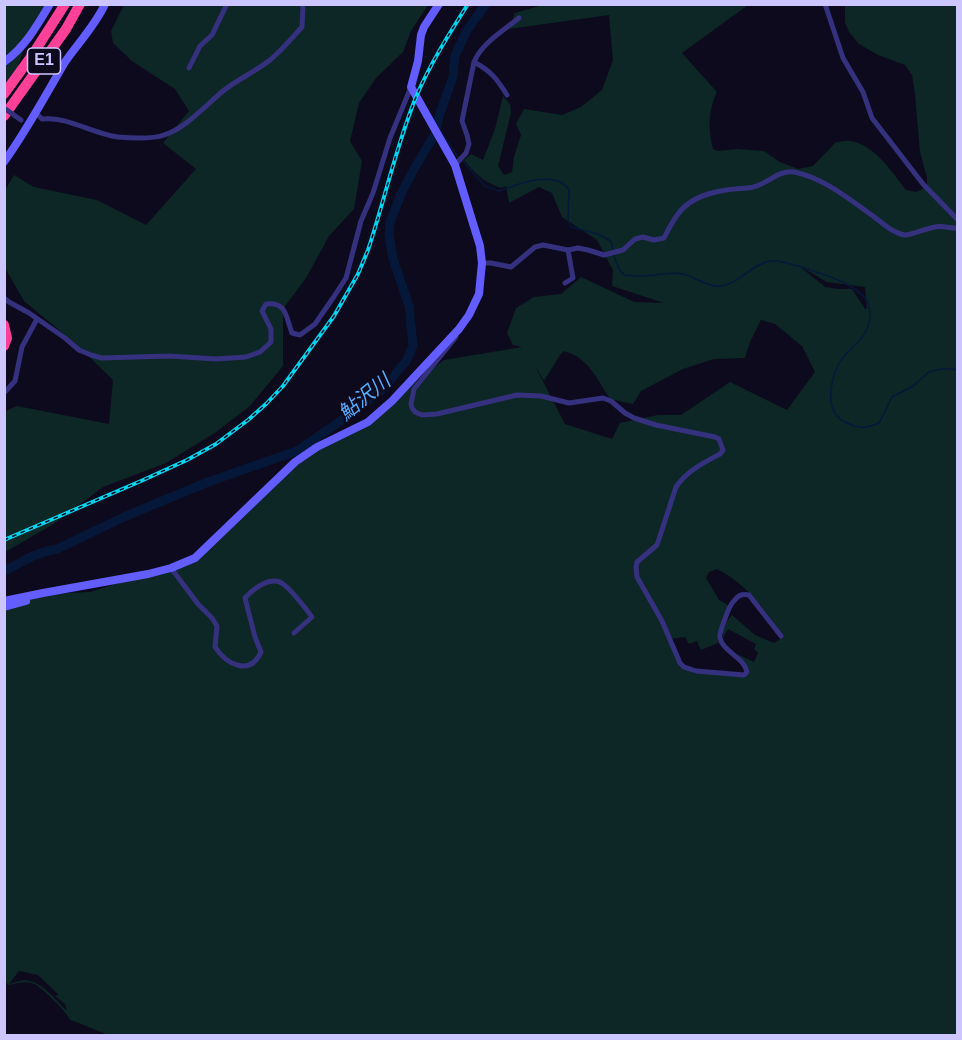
<!DOCTYPE html>
<meta charset="utf-8">
<style>
body{margin:0}
#map{position:relative;width:962px;height:1040px;overflow:hidden;background:#0d0a1d;font-family:Arial,sans-serif}
canvas{display:block}
.frame{position:absolute;inset:0;border:6px solid #cdc5ff;pointer-events:none}
</style>
<div id="map">
<canvas width="962" height="1040"></canvas>
<div class="frame"></div>
</div>
<script>
const c = document.querySelector('canvas').getContext('2d');
c.lineJoin = 'round';
function fillPath(path, color) { c.fillStyle = color; c.fill(path, 'evenodd'); }
function trace(path, color, width, dash) { c.strokeStyle = color; c.lineWidth = width; c.lineCap = dash ? 'butt' : 'round'; c.setLineDash(dash || []); c.stroke(path); }
function write(font, color, halo, rows, align = 'center') {
  c.font = font + ' Arial,"Noto Sans JP",sans-serif'; c.lineWidth = 5; c.setLineDash([]); c.textBaseline = 'middle'; c.strokeStyle = halo; c.fillStyle = color; for (const [text, x, y, turn = 0] of rows) {
    c.save(); c.translate(x, y); c.rotate((+turn || 0) * Math.PI / 180); c.textAlign = isNaN(turn) ? turn : align; if (halo) c.strokeText(text, 0, 0); c.fillText(text, 0, 0); c.restore();
  }
}
const green = new Path2D(`
 M546,4L748,5L682,53L717,92C708,109 708,130 713,149L718,151L737,149L764,151L780,162L798,169L813,166L836,142C840,142 846,140 850,141C874,144 893,173 906,190L916,192L927,187V178L920,152L915,94L912,75L905,65L878,55L859,44L849,32L845,23V5H957V1035H108C95,1030 83,1024 70,1020C67,1012 41,986 32,983C25,981 15,984 8,985L5,981V607L45,594L90,592L148,574L178,568L302,457L359,426L444,360L522,347L513,345L507,333L516,308L534,297L561,294L581,277L634,302L664,303L612,286L613,270L597,240L562,217L552,193L539,187L509,203L506,186L501,188C482,181 477,175 464,160L471,154L483,160L495,129L503,96L510,104L511,113L498,166L504,175L512,172L514,157L521,135L516,124L524,109L562,115L581,107L602,90L613,60L609,15L509,29L515,13ZM798,265L827,282L865,287L867,308L865,309L852,289H838L825,287ZM761,320L775,324L802,346L815,372L787,410L730,382L681,415H658L620,423L612,439L565,424L535,366L544,381L560,355L564,351C589,358 597,379 610,399L633,404L641,391L683,369L714,359L745,358L750,342ZM717,569C746,583 766,611 783,637L774,643L755,635L732,615C726,622 722,628 723,638L728,629L756,644L754,649L758,653L754,662L739,655H736L748,674L688,670L675,652L671,639L685,637L689,644L697,641L701,650L718,643L728,605L719,600L706,578L709,572ZM19,971L38,975L59,995L55,996L65,1004L67,1011C55,1000 42,980 23,980C18,981 14,983 9,984Z
 M5,5H45L32,29L17,68L5,85Z
 M124,5H428L411,31L403,52L376,78L359,103L350,141L362,161L354,209L329,236L306,278L283,309V366L250,406L216,432L166,463L103,487L52,525L5,552L4,412L17,406L109,424L113,380L76,344L24,301L5,268V190L14,175L34,187L97,200L146,225L196,169L163,143L189,111L175,89L132,61L113,43L111,31Z`);
const stream = new Path2D(`
 M440,131L458,157
 M462,160L485,186L499,191C518,184 556,169 569,190L568,221L571,227L598,234L611,241L613,250
 M613,254L619,269L624,275C631,275 636,277 642,276C656,276 669,271 683,274C695,276 704,286 717,286C737,287 751,264 770,261C783,259 836,278 848,285C855,289 865,296 868,303C870,307 870,313 870,317C867,343 848,346 838,365C830,383 824,412 845,422C859,429 865,429 879,423L892,397L913,386L929,372L941,369H953L958,371`);
const river = new Path2D(`
 M4,571C25,561 33,553 57,549L126,516L208,482L297,451L345,418L383,389L407,360L413,345L409,306L393,259L389,235L390,222L401,194L414,169L435,134L440,113L453,77L455,56L467,30L486,4`);
const street = new Path2D(`
 M825,4L843,58L863,92L872,118L923,184L958,220
 M474,62C491,71 497,79 507,95
 M189,68L200,46L212,35L227,4
 M36,113L42,119C68,116 92,134 118,137C130,138 153,139 164,135C186,128 206,105 223,91C238,79 255,72 270,60C281,51 292,38 302,27L303,4
 M455,165L466,153L469,144L467,135L462,121L474,62C482,43 503,31 519,18
 M482,263H491L511,267L535,247L543,245L568,250L578,248L588,250L604,255L623,250L635,239L643,237L654,240L664,238C668,230 672,222 678,214C693,193 724,189 748,188C765,187 778,169 794,172C824,178 849,199 873,216C882,223 893,233 905,235C912,235 927,228 935,227C943,225 950,229 958,228
 M565,283L573,278L568,250
 M4,298L9,302L29,313L65,338L79,350L91,355L102,358L169,356L216,359L246,357L260,352L271,342V329L262,311L266,304C287,301 286,318 292,333L300,335L315,324L333,298L346,278L361,221L373,193L390,138L411,87
 M456,337L414,389L411,404L412,408L415,412L422,415L437,414L517,395L541,396L569,403L603,398L611,401L625,413L634,418L656,425L715,437L719,439L723,450L720,454C703,463 687,471 676,487L657,545L637,562L636,567L637,577L662,621L680,663L684,667L696,671L744,675L747,672C744,657 723,652 720,638C719,634 722,628 723,624C726,617 728,608 733,602C738,596 741,593 749,595L781,636
 M4,393L15,381L22,347L37,319
 M171,568L198,604L212,618L217,626L215,647C226,664 250,677 261,652L255,637L245,598C253,589 271,575 283,584C292,590 305,608 312,617L294,633`);
const secondary = new Path2D(`
 M4,62C25,47 37,26 50,4
 M4,162C27,130 45,96 65,62C78,43 95,26 105,4
 M4,601L43,593L148,574L171,568L195,558L295,462L317,447L368,422L392,401L459,329L469,315L479,294L482,263L480,246L455,165L411,87L418,61L421,35L424,27L439,4
 M4,607L26,601`);
const highway = new Path2D(`
 M4,94L33,54L65,4
 M4,116L66,29L80,4
 M4,325L7,338L4,346`);
const rail = new Path2D(`
 M4,540L141,481L187,460L216,444L248,420L266,404L283,386L334,316L358,274L368,250C385,199 396,146 416,97C430,64 449,34 468,4`);
const streetBridge = new Path2D(`
 M4,108L21,120`);
const shields = [
 [44,61,33]
];
const shieldNames = [
 ["E1",44,61]
];
const waterNames = [
 ["鮎沢川",365,398,-39]
];
fillPath(green, '#0c2726');
trace(stream, '#05183a', 1.5);
trace(river, '#05183a', 9);
trace(street, '#35317f', 5);
trace(secondary, '#635cff', 8);
trace(highway, '#ff4099', 10);
trace(rail, '#00d5f0', 4);
trace(rail, '#0d0a1d', 1.5, [4.5]);
trace(streetBridge, '#35317f', 5);
for (const [x, y, w] of shields) { const box = new Path2D(); box.roundRect(x - w / 2, y - 13, w, 26, 4.5); c.fillStyle = '#0d0a1d'; c.fill(box); trace(box, '#cdc5ff', 1.5); }
write('bold 16px', '#cdc5ff', null, shieldNames);
write('italic 20px', '#53adff', '#0d0a1d', waterNames);
</script>
